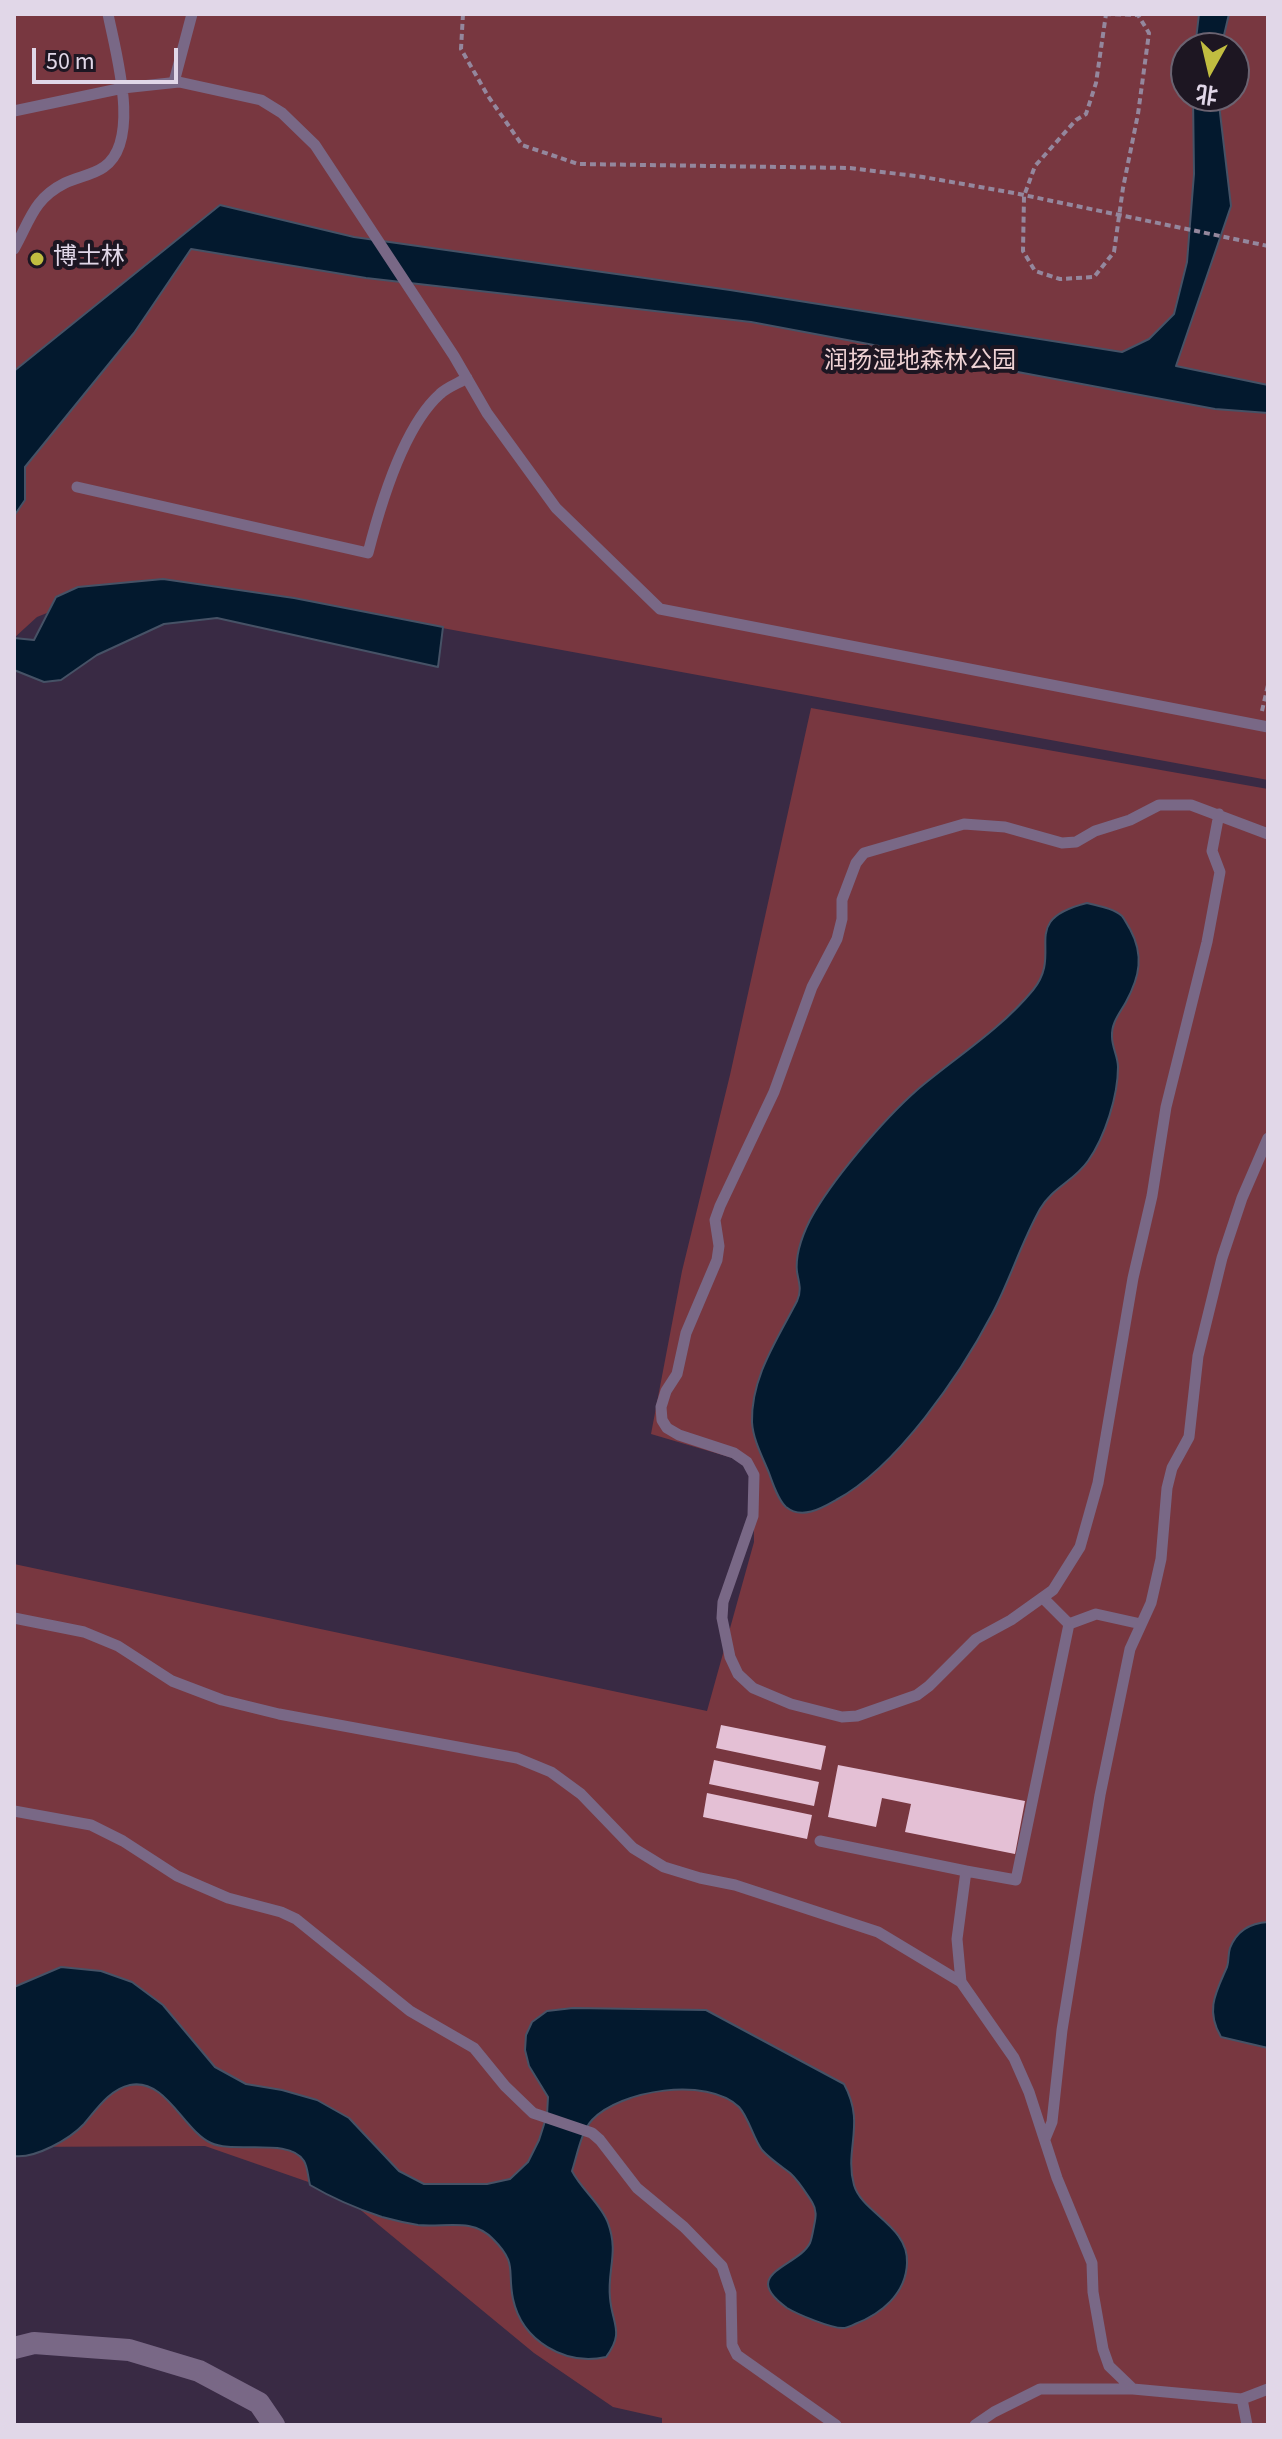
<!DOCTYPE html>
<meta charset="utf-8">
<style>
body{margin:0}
#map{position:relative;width:1282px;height:2439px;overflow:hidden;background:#392a44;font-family:"Source Sans 3","Noto Sans SC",sans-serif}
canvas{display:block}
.frame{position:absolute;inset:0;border:16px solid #e1d7e8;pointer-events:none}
.north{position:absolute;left:1170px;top:32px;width:80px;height:80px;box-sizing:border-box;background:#1d1622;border:2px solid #6b6371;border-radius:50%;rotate:188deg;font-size:22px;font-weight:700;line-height:32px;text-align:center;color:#e1d7e8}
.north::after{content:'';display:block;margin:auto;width:28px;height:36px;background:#c1bd40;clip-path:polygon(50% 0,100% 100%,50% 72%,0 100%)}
.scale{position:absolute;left:32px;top:48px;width:146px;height:36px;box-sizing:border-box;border:4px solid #e1d7e8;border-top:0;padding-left:10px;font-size:24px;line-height:28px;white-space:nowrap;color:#e1d7e8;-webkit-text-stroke:6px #1d1622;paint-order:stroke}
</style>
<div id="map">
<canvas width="1282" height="2439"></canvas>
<div class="frame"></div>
<div class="north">北</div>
<div class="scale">50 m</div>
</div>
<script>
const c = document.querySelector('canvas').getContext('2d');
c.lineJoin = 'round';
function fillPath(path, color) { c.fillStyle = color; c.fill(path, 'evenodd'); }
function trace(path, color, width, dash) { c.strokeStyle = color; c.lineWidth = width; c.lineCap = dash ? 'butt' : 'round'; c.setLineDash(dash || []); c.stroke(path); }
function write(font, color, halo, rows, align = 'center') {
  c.font = font + ' "Source Sans 3","Noto Sans SC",sans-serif'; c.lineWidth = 8; c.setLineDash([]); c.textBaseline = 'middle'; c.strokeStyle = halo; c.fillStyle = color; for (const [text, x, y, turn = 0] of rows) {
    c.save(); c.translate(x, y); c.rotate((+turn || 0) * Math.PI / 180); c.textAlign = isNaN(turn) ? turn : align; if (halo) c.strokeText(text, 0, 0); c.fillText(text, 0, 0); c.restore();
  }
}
const green = new Path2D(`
 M14,14H1268V780L225,588L94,594L37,617L14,638ZM1186,48H1234V96H1186Z
 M811,708L1268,789V2425H662V2418L613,2407L534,2353L340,2193L205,2146L14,2147V1564L707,1711L754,1542L753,1464L651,1434L682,1271L730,1075Z`);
const water = new Path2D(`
 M1199,14H1229L1221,48H1195Z
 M1193,96H1218L1231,206L1176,366L1268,385V413L1215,409L751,322L366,278L191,249L134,333L25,467V500L14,516V371L220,205L354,237L730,290L1122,352L1149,339L1174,314L1187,262L1194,174Z
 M163,579L294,598L443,627L438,667L217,618L164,624L97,655L61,680L44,682L14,670V638L34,640L56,597L78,587Z
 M1087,903C1098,906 1113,908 1122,916C1124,918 1129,928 1130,929C1144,955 1140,976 1126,1002C1120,1013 1111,1023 1112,1037C1112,1047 1118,1057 1118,1067C1118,1096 1105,1137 1088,1161C1074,1181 1052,1188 1040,1209C1021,1243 1010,1280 992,1314C960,1375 897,1467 836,1500C822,1508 802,1520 786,1507C778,1500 773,1484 769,1473C763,1458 753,1440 752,1422C751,1377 777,1340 797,1301C802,1290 799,1283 797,1272C795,1254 802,1236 810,1220C831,1181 883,1120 917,1090C956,1057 1000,1030 1033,990C1065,951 1016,921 1087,903Z
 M1268,1922V2048L1221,2037C1205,2010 1216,1992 1227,1967C1229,1961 1228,1954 1230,1948C1237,1930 1250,1923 1268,1922Z
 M61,1967L101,1971L132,1982L163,2005L215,2067L246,2084L282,2090L317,2100L349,2118L399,2171L424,2184H487L510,2179L528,2162L539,2140L547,2115L548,2097L529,2066L525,2050L526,2035L532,2022L547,2011L573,2008L706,2010L844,2084C866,2124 844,2149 854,2185C862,2213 909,2226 907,2263C906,2294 881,2314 855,2324C854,2325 845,2328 844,2328C832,2329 797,2314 787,2308C738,2273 798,2267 810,2243C812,2238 813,2231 814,2226C816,2217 817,2210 812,2202C806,2193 799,2181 790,2173C781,2166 770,2159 762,2150C753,2138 749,2118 739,2107C707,2076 620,2090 592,2120C581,2132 577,2156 572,2171C581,2189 602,2205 608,2223C619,2253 607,2270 610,2298C612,2324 625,2332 606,2357C565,2366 522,2341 513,2299C507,2270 518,2264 493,2239C472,2217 444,2228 418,2225C406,2223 393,2220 382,2217C358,2209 332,2198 310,2185C308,2178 308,2168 304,2161C290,2137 233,2154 211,2143C183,2130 166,2078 130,2085C110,2089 96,2110 84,2124C70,2139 35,2159 14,2156V1987Z`);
const building = new Path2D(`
 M721,1725L826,1746L821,1770L716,1748Z
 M714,1760L819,1782L814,1806L709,1784Z
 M838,1765L1025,1801L1015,1854L905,1832L911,1804L882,1798L876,1827L828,1817Z
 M707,1793L812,1815L807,1839L703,1817Z`);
const path = new Path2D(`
 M463,14L461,49L488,96L522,145L578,164L850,168L923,177L1014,193L1268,246
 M1105,14L1138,15L1149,33L1138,114L1123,188L1114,252L1094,277L1060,279L1035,271L1023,251L1024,196L1035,166L1076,120L1086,114L1096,83L1106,14
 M1262,711L1268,685`);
const lane = new Path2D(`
 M174,82L192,14
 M14,111L123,88L179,82L261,100L282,113L315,145L454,356L487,413L556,508L660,609L1268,727
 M14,249C30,221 33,199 65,183C77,177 93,175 104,167C142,141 115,50 108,14
 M77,487L368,553C380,506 403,427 440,394C447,387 459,383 467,378
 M1219,814L1212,851L1220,872L1207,942L1166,1107L1152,1196L1133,1278L1098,1483L1080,1547L1053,1590L1011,1620L976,1639L929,1686L917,1695L857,1716L842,1717L791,1704L753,1688L738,1674L730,1657L722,1618L723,1602L753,1516L754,1475L747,1462L734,1453L679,1435L667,1428L662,1420L661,1407L666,1391L677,1374L686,1333L717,1260L719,1246L715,1220L720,1206L774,1092L812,987L837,939L842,919V900L856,863L864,853L964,824L1005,827L1062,843L1076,842L1095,831L1130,820L1159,805H1191L1268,834
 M1043,1598L1069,1624
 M14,1618L84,1632L118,1646L172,1681L222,1700L279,1714L517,1758L551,1772L581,1794L633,1848L664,1867L700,1878L735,1885L878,1932L961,1982L1014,2058L1029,2092L1057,2178L1092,2263L1093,2292L1103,2349L1109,2366L1133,2389
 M14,1811L91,1825L123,1841L177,1876L228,1898L281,1912L296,1919L410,2011L474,2048L505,2086L533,2113L592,2133L600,2140L637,2188L684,2227L722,2266L731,2293L732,2345L737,2355L836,2425
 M820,1841L966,1871
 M961,1982L957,1939L966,1871L1016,1880L1069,1624L1096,1614L1141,1624
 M1045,2139L1052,2122L1062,2030L1100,1795L1130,1649L1151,1603L1161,1559L1167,1488L1172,1468L1189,1437L1198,1356L1222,1258L1242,1198L1268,1138
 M1242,2399L1268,2389
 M975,2425L994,2412L1040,2389H1133L1242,2399L1247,2425`);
const street = new Path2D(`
 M14,2348L34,2343L129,2350L199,2371L259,2403L274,2425`);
const markers = [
 [37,259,8,"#c1bd40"]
];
const poiNames = [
 ["博士林",53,259]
];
const parkNames = [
 ["润扬湿地森林公园",920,363]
];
fillPath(green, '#783740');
fillPath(water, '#03192e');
trace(water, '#465266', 2);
fillPath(building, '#e4c0d5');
trace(path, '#94879d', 4, [6, 4]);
trace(lane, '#796886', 11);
trace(street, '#796886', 22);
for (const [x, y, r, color] of markers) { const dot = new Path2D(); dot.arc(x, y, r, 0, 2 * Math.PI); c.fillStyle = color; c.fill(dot); trace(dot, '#1d1622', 3); }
write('24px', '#e1d7e8', '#1d1622', poiNames, 'left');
write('24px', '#efd3d5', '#1d1622', parkNames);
</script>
